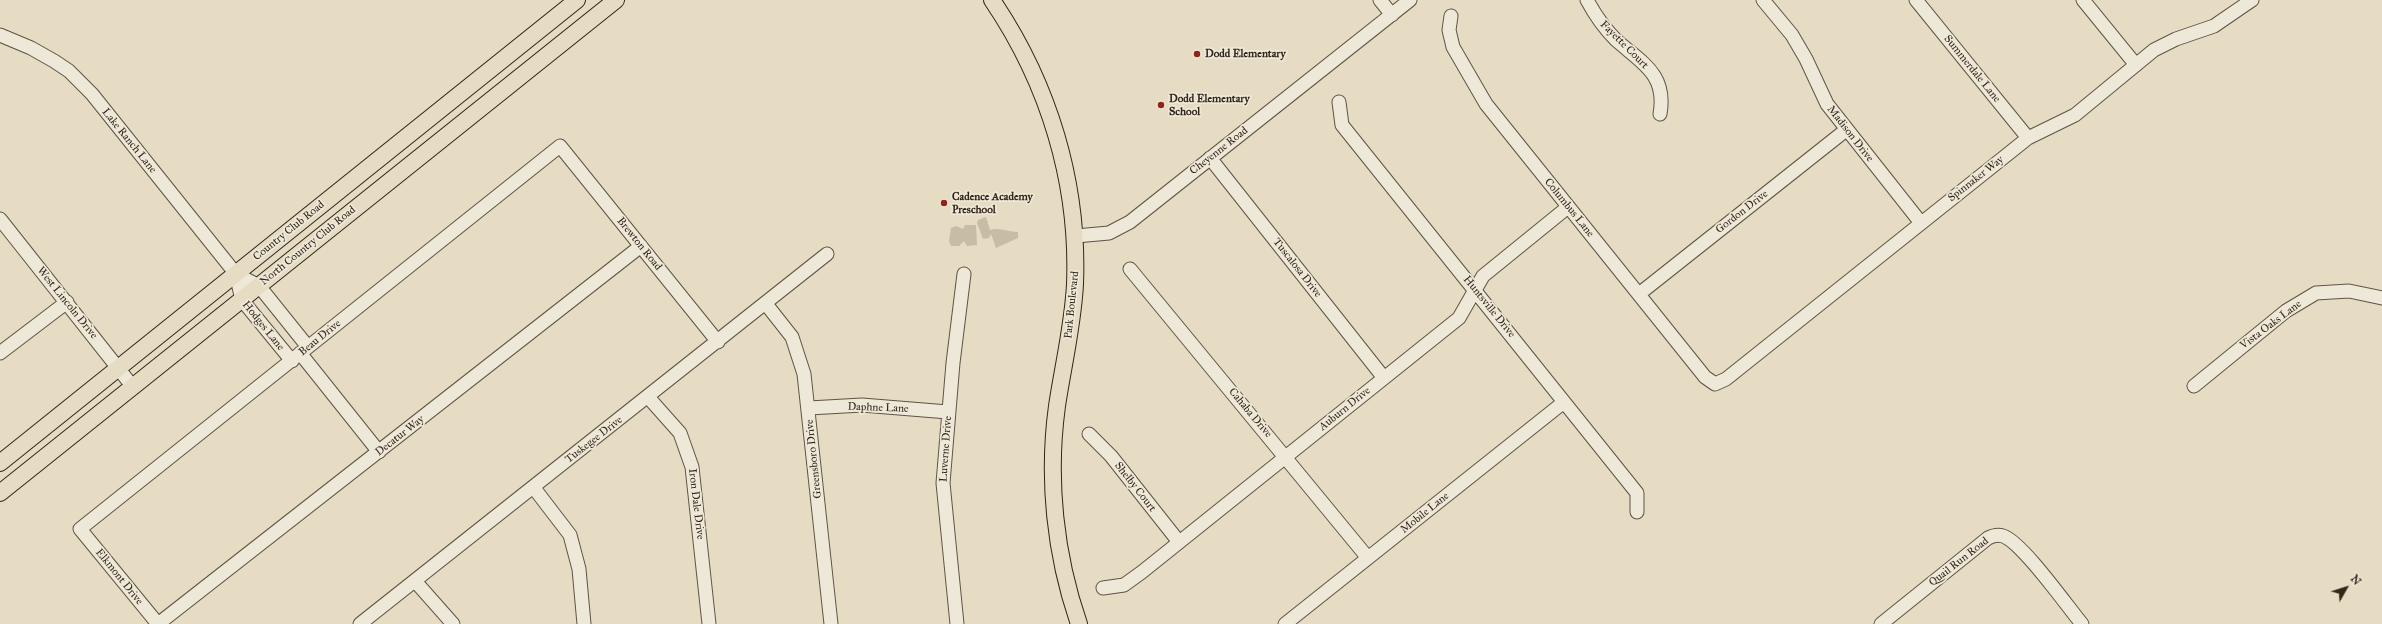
<!DOCTYPE html>
<style>
body{margin:0}
#map{position:relative;width:2382px;height:624px;overflow:hidden;background:#e5dcc3;font-family:"IM FELL Great Primer",serif}
canvas{display:block}
.north{position:absolute;left:2326px;top:568px;width:40px;height:40px;-webkit-text-stroke:3px #eee8d8;paint-order:stroke;rotate:51deg;font-size:11px;font-weight:700;line-height:16px;text-align:center;color:#322619}
.north::after{content:'';display:block;margin:auto;width:14px;height:18px;background:#322619;clip-path:polygon(50% 0,100% 100%,50% 72%,0 100%)}
</style>
<div id="map">
<canvas width="2382" height="624"></canvas>
<div class="north">N</div>
</div>
<script>
const c = document.querySelector('canvas').getContext('2d');
c.lineJoin = 'round';
function fillPath(path, color) { c.fillStyle = color; c.fill(path, 'evenodd'); }
function trace(path, color, width, dash) { c.strokeStyle = color; c.lineWidth = width; c.lineCap = dash ? 'butt' : 'round'; c.setLineDash(dash || []); c.stroke(path); }
function write(font, color, halo, rows, align = 'center') {
  c.font = font + ' "IM FELL Great Primer",serif'; c.lineWidth = 3.5; c.setLineDash([]); c.textBaseline = 'middle'; c.strokeStyle = halo; c.fillStyle = color; for (const [text, x, y, turn = 0] of rows) {
    c.save(); c.translate(x, y); c.rotate((+turn || 0) * Math.PI / 180); c.textAlign = isNaN(turn) ? turn : align; if (halo) c.strokeText(text, 0, 0); c.fillText(text, 0, 0); c.restore();
  }
}
const green = new Path2D(`
 M986,217L990,230C1001,227 1007,232 1018,232V238L996,248L991,234L989,238L983,239L977,223L978,220Z
 M965,225H976L977,245L967,246L964,241L959,246H951L949,241L951,228L956,226L963,229Z`);
const minor = new Path2D(`
 M1380,0L1392,15
 M1587,0C1595,15 1604,28 1616,40C1642,63 1667,74 1660,114
 M1763,0L1792,35L1806,59L1827,104L1921,223
 M1916,0L2028,138
 M2083,0L2136,65
 M1451,16L1449,30L1453,47L1486,104L1705,377L1715,384L1726,379L2028,138L2075,115L2154,50L2176,39L2214,26L2252,0
 M0,35L31,48L54,61L69,71L92,94L236,274
 M1339,102L1342,125L1637,493V512
 M1210,158L1384,378
 M0,219L133,387
 M1076,236L1109,233L1130,222L1410,0
 M1130,269L1368,558
 M1639,294L1846,130
 M766,304L792,337L804,374L831,624
 M0,353L67,302
 M300,353L379,452
 M292,361L242,300L236,274L259,286L308,347
 M2194,386L2286,311L2316,293L2349,291L2382,298
 M648,397L680,433L692,467L709,624
 M809,408L862,405L948,412
 M1089,434L1111,456L1179,542
 M534,488L570,535L579,569L584,624
 M415,581L453,624
 M1103,588L1124,585L1142,572L1459,318L1483,276L1568,207
 M158,624L80,529L560,146L718,342
 M158,624L641,246
 M360,624L827,254
 M957,624L943,483L953,363L964,274
 M1285,624L1564,402
 M1881,624L1988,538C1992,536 1997,534 2003,536C2022,542 2067,606 2082,624`);
const major = new Path2D(`
 M992,0C1049,84 1079,183 1075,284C1073,325 1063,366 1057,406C1047,479 1055,555 1079,624
 M0,463L577,0
 M0,493L616,0`);
const markers = [
 [1197,54,4,"#8f2418"],
 [1161,105,4,"#8f2418"],
 [944,203,4,"#8f2418"]
];
const streetNames = [
 ["Fayette Court",1624,45,45],
 ["Summerdale Lane",1972,69,51],
 ["Madison Drive",1850,134,52],
 ["Lake Ranch Lane",129,141,51],
 ["Cheyenne Road",1219,151,-38],
 ["Spinnaker Way",1976,179,-38],
 ["Columbus Lane",1569,208,51],
 ["Gordon Drive",1742,212,-38],
 ["Country Club Road",289,231,-39],
 ["Brewton Road",639,244,51],
 ["North Country Club Road",308,246,-39],
 ["Tuscalosa Drive",1297,268,52],
 ["West Lincoln Drive",67,303,51],
 ["Park Boulevard",1072,305,-84],
 ["Huntsville Drive",1489,307,51],
 ["Vista Oaks Lane",2271,325,-37],
 ["Hodges Lane",263,326,51],
 ["Beau Drive",320,338,-39],
 ["Daphne Lane",878,408,2],
 ["Auburn Drive",1345,409,-39],
 ["Cahaba Drive",1250,413,50],
 ["Decatur Way",400,436,-38],
 ["Tuskegee Drive",594,440,-38],
 ["Luverne Drive",946,449,-86],
 ["Greensboro Drive",814,459,-96],
 ["Shelby Court",1135,487,52],
 ["Iron Dale Drive",696,504,83],
 ["Mobile Lane",1425,513,-39],
 ["Quail Run Road",1959,562,-38],
 ["Elkmont Drive",119,577,51]
];
const poiNames = [
 ["Dodd Elementary",1205,54],
 ["Dodd Elementary",1169,99],
 ["School",1169,112],
 ["Cadence Academy",952,197],
 ["Preschool",952,210]
];
fillPath(green, '#c7bda6');
trace(minor, '#5f5444', 15);
trace(major, '#322619', 18);
trace(minor, '#eee8d8', 13);
trace(major, '#e5dcc3', 16);
for (const [x, y, r, color] of markers) { const dot = new Path2D(); dot.arc(x, y, r, 0, 2 * Math.PI); c.fillStyle = color; c.fill(dot); trace(dot, '#eee8d8', 1.5); }
write('11px', '#322619', '#eee8d8', streetNames);
write('bold 11px', '#322619', '#eee8d8', poiNames, 'left');
</script>
